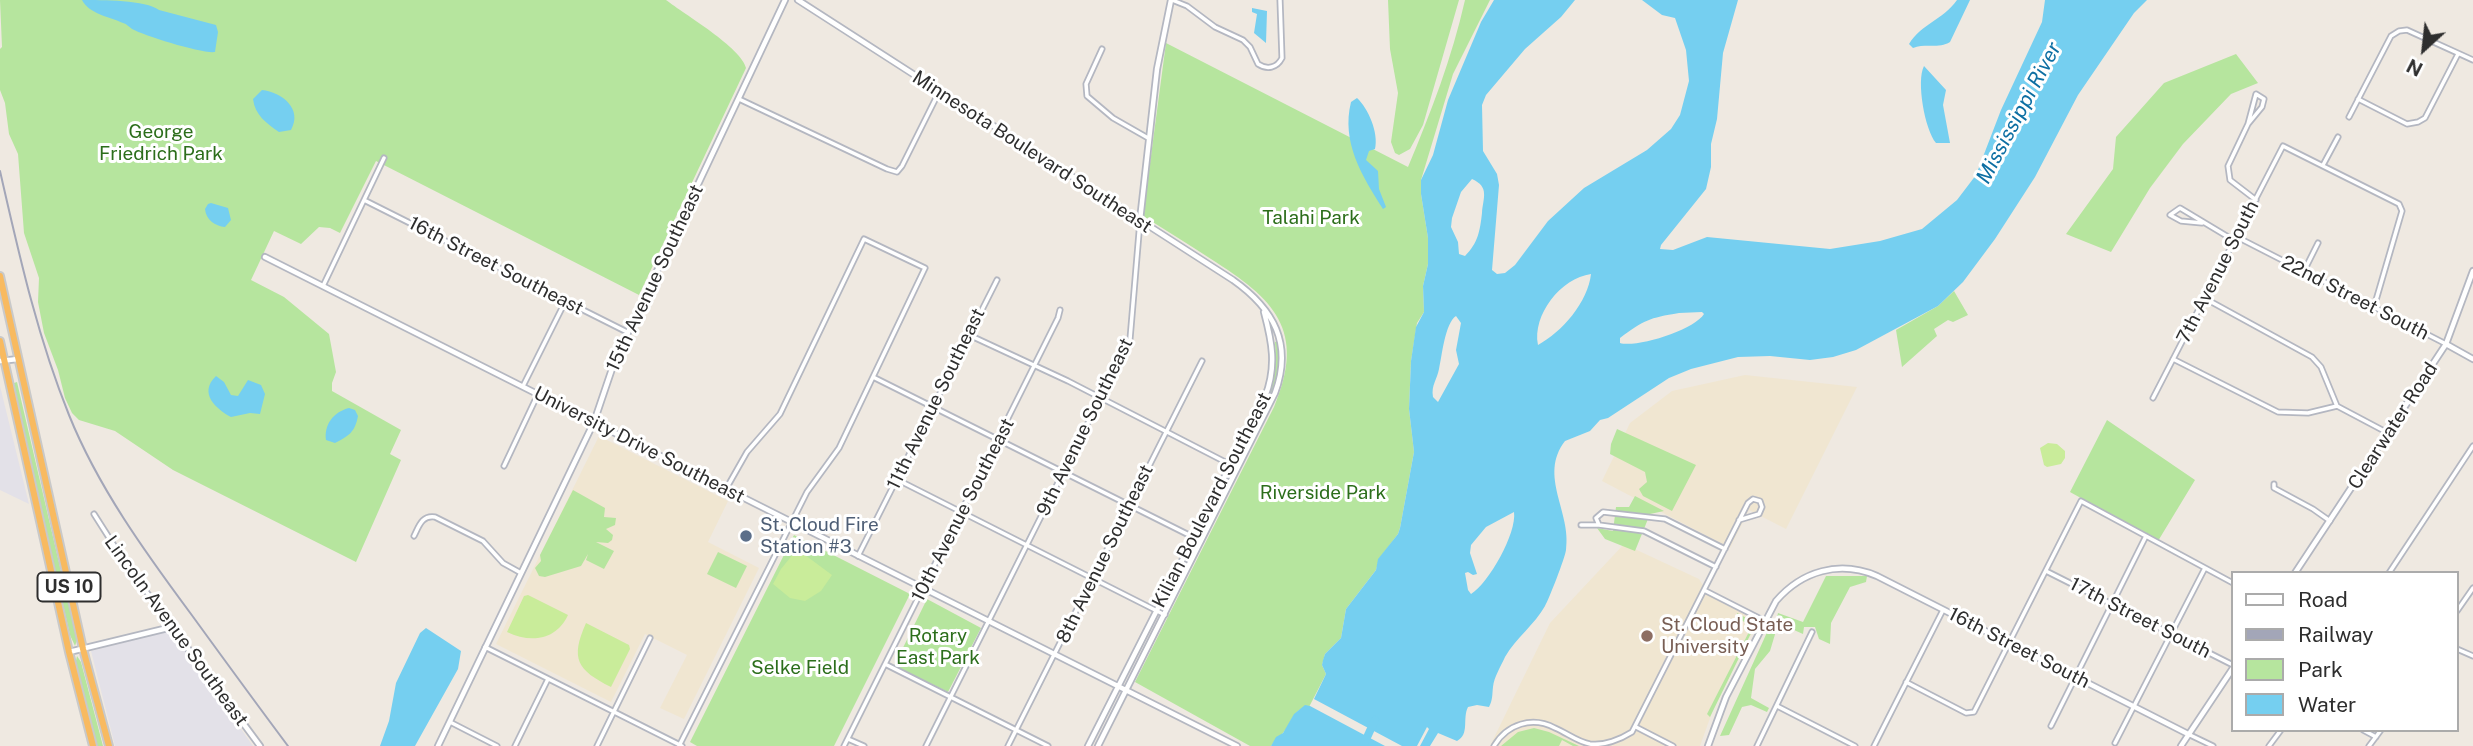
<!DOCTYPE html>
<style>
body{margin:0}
#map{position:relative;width:2473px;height:746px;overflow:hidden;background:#efe9e1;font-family:"Public Sans",sans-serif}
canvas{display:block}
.legend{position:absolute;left:2231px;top:571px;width:228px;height:161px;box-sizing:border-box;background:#fff;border:2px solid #ababab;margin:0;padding:9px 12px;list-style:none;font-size:21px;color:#2e2e2e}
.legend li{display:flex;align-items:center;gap:14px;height:35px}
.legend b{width:35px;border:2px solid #ababab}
.north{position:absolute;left:2389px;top:14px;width:70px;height:70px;-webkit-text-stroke:5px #fff;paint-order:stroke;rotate:207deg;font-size:19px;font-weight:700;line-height:28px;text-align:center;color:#2e2e2e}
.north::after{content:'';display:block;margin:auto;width:24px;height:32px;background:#2e2e2e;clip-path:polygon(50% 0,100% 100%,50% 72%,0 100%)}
</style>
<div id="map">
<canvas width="2473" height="746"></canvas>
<ul class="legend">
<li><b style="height:9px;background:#fff"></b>Road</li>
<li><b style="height:9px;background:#a3a6b8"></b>Railway</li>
<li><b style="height:19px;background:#b6e59e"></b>Park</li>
<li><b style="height:19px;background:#75cff0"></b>Water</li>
</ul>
<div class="north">N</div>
</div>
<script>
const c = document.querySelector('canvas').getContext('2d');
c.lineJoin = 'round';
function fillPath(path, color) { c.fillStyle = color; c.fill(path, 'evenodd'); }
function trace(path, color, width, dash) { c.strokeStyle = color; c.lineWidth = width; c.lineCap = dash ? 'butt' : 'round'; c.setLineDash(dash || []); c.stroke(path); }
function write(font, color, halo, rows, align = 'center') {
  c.font = font + ' "Public Sans",sans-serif'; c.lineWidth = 6; c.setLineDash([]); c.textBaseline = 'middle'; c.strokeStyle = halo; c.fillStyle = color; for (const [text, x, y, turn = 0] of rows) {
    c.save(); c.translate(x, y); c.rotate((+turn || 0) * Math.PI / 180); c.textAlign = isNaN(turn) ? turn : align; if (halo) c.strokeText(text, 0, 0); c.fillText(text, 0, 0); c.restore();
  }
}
const industrial = new Path2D(`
 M0,386L29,504L0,490Z
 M171,630L253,746H115L91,651Z`);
const education = new Path2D(`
 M1745,375L1857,387L1786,529L1749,510L1730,548L1602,481L1630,423L1672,391Z
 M599,436L728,501L708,542L759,568L684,719L660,708L687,655L645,634L611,702L496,644Z
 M1624,544L1699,579L1710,596L1758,621L1714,707L1700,746H1490L1550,623Z`);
const green = new Path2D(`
 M0,0H666C684,14 742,48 746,68L639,295L376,161L340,233L330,228L319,227L301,244L274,231L251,280L284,297L329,334L336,372L332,383V391L401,430L390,454L401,460L356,562L173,470L115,431L79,420L72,413L65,398L58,370L44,333L38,302L39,278L24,233L18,154L9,134L5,103L0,90V49L2,47Z
 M1388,0H1459L1423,125L1410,149L1399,155L1395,153L1391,142L1398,93L1390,49Z
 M1465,0H1490L1453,74L1421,180V194L1428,238V264L1423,286L1424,312L1417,323L1411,361L1409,409L1414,452L1400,528L1398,534L1379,559L1376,570L1346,609L1341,638L1325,654L1322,665L1326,674L1309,707C1292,708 1292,724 1282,734C1278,738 1275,740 1271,746H1250L1135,682L1274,407C1307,330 1274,299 1211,259C1189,245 1166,230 1143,216L1166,43L1408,167C1431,112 1452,58 1465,0Z
 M2236,54L2258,83L2231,94L2183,144L2150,188L2111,252L2066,234L2113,169L2116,137L2164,83Z
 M1954,291L1968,315L1953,322L1948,320L1934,329L1937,336L1902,367L1896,330L1938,306Z
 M1277,341C1291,378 1256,425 1240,458H1238L1237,456C1255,419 1279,385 1275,342Z
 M17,382L77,640L75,646L70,635L16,400L14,383Z
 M2107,420L2195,480L2158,541L2070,492Z
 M1617,429L1696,465L1672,511L1643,496L1639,489L1647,482L1645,472L1610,454L1611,444Z
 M573,490L605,508L604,517L616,518L615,525L606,529L613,535L612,540L608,543L596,542L614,551L604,569L586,560L588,554L581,566L545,577L539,576L535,568L541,561L540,555Z
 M1635,496L1664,511L1650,514L1635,551L1605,539L1597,528L1613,531L1616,507H1629Z
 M794,535L910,594L834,746H697L690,742Z
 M718,552L747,566L736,588L707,574Z
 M1826,576H1867L1866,582L1850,587L1831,623L1830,644L1819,639L1815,627H1804L1803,634L1776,622L1778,613L1803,622Z
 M927,599L981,628L948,692L894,666Z
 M1737,613L1756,623L1710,717L1707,714L1752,626L1737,618Z
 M1769,628L1776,631L1770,651L1755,669L1751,698L1769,708L1767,712L1751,705L1742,707L1729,735L1720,736Z
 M77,656L81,662L103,746H96L75,665Z
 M1534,728L1549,732L1579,746H1573L1562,740L1559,746H1501L1518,732Z`);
const pitch = new Path2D(`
 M2048,443L2057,444L2065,451V458L2061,464L2047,467L2044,465L2040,448Z
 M801,552L832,575L821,591L805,601L790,598L773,584L781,569L794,553Z
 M528,595L568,615C556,641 530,643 507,632L524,596Z
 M586,623L629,645L630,649L611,687C577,670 570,659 586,623Z`);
const water = new Path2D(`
 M82,0C102,0 146,0 159,10L216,25L218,32L215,52C203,54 145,36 132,29C129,27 127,24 123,23C110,17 89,14 82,0Z
 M1494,0H1575L1561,17L1525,49L1486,95L1482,105L1483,151L1497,174L1499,185L1492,270L1497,274L1505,273L1515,265L1548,221L1584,188L1647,150L1671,129L1680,115L1689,81L1686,50L1675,18L1662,15L1642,0H1738L1723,53L1717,119L1711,144V167L1706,189L1661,245L1660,249L1673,250L1707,237L1830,249L1880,241L1922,229L1957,200L1976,175L2001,110L2042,22L2045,0H2147L2134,13L2078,95L2035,177L1995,239L1963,282L1938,306L1856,350L1833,357L1810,360L1770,356L1738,357L1691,369L1669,378L1608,418L1600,420L1590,431L1565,441C1538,476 1572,512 1566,550C1565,558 1549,599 1545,606C1535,624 1516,638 1505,657C1501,666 1494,677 1493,687C1492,695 1493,699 1489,707L1477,705L1468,707C1462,719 1470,734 1457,741L1438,733L1430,746H1420L1429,729L1427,727L1417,746H1402L1314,699L1326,674L1322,665L1323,660L1325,654L1341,638L1346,609L1376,570L1378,559L1398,534L1400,528L1414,452L1409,409L1411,361L1416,327L1424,312L1423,286L1428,264V238L1421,194V180L1433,155L1448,100L1481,22ZM1472,179C1490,187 1483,198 1482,213C1480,231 1478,243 1465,256L1459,254L1458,242L1451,227L1452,218L1461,192ZM1591,274C1588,302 1562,332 1538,345C1532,315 1561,278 1591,274ZM1679,313L1702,312L1704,314C1694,330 1637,348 1620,343V338C1644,320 1649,318 1679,313ZM1456,316L1461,323L1456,350L1459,364L1438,402L1433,397C1431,385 1437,380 1439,369C1442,356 1445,323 1456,316ZM1514,512C1517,533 1489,583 1471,594L1468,590L1465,573L1468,572L1473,575L1477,574L1470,553L1471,545L1486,527Z
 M1957,0H1970L1950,42C1939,49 1925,43 1913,48L1909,44C1922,23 1942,21 1957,0Z
 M1252,8L1267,11L1266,43L1254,33L1257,14L1252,12Z
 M1924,66L1946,90L1943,105L1950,143H1936C1925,130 1916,81 1924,66Z
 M262,90C282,92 303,109 291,130L279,132C266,123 255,115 253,99Z
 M1357,98C1368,108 1379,133 1375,149L1369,151L1366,160L1378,171L1379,189L1386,207L1383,209C1362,176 1341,142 1351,102Z
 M211,203L228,208L231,220L225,227C215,226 206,220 205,209L208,204Z
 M216,376L224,382L231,395L238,396L248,380L261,385L265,394L260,414L250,413L231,417C216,409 198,393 216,376Z
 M349,408L355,410L358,416C355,432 349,436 335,443L326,440C324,425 333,412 349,408Z
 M426,628L461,651L458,669L415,746H380L389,721L396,683L420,633Z
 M1305,705L1310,706L1385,746H1271L1276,737L1283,733L1294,714Z`);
const river = new Path2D(`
 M1363,746L1375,720`);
const minor = new Path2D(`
 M1172,0L1187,6L1215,27L1243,40L1250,47L1258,64C1267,70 1277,68 1282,58L1280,0
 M1102,49L1086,84L1087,96L1113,118L1148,138
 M739,99L887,169L897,172L902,166L939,92
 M2358,99L2407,124L2418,122L2425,118L2458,54
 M2349,117L2391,36L2399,31L2407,30L2473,60
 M2248,124L2256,94L2264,99L2262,107L2248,124L2228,166L2230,180L2256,200
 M2323,165L2338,137
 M364,200L627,332
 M2202,223L2181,221L2170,215L2180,208L2235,241
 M2237,237L2446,344
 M2304,271L2318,243
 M323,286L384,158
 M2206,299L2312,357L2321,367L2337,406
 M969,335L1068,381L1237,468
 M2173,359L2278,412L2308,413L2337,406
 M873,377L1201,541
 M523,386L565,302
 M2153,398L2283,146L2399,204L2402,211L2374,307
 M2337,406L2388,433
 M504,466L538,394
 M896,479L1165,615
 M2274,484V488L2313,509L2330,521
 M94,514L122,558L172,627
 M1581,525H1599
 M414,536C419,526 422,515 435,517L483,541L503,563L521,573
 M858,556L997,280
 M1716,567L1644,531L1599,525L1596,518L1603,512L1665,519L1725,549
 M2046,571L2233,665
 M2389,573L2473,446
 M1704,590L1765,621
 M2457,611L2473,588
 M485,647L682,746
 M2457,649L2473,656
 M885,664L1048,746
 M1906,682L1966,713L1974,712L2081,501L2233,583
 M1777,706L1855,746
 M450,722L497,746
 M2051,726L2146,536
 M1636,727L1673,746
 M2363,730L2376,737
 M2188,734L2213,746
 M848,739L864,746
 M2115,743L2205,568
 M515,746L548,679
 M597,746L650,638
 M679,746L807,492L839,448L925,268L864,239L780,414L747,452L726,489
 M844,746L1058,318L1060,310
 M926,746L1130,339L1140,221
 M1008,746L1202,361
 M1494,746C1507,724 1532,716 1555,728C1567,733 1578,742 1590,744C1604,746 1621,739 1632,732L1748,503L1753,499L1760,501L1762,507L1759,514L1739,520
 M1757,746L1812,632
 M1874,746L1943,610
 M2269,746L2281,730
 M2369,746L2381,730`);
const tertiary = new Path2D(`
 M798,0L1233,280C1274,309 1293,344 1275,393L1098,746
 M1140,220L1157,69L1171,0
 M265,257L1237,746
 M2446,344L2473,359
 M0,361L18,359
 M2295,573L2446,344L2473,271
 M69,652L172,627L260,746
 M438,746L594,422L615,360L785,0
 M1088,746L1265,397C1277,366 1272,342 1264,312
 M1708,746L1726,697L1776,601C1802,571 1839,560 1877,576L2188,734
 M2181,746L2233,668`);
const trunk = new Path2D(`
 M0,276L83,649L109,746
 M0,341L69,652L93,746`);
const rail = new Path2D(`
 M0,171C19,254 37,336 69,415C98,487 145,552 191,614C223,658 255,702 288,746`);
const markers = [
 [746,536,7,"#5c6f8a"],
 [1647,636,7,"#8d6e63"]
];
const shields = [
 [69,587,63]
];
const shieldNames = [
 ["US 10",69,587]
];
const parkNames = [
 ["George",161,132],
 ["Friedrich Park",161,154],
 ["Talahi Park",1311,218],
 ["Riverside Park",1323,493],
 ["Rotary",938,636],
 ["East Park",938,658],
 ["Selke Field",800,668]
];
const streetNames = [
 ["Minnesota Boulevard Southeast",1032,152,33],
 ["16th Street Southeast",496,266,27],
 ["7th Avenue South",2218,272,-63],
 ["15th Avenue Southeast",655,278,-65],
 ["22nd Street South",2355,298,27],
 ["11th Avenue Southeast",936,399,-64],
 ["Clearwater Road",2393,426,-57],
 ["9th Avenue Southeast",1085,427,-64],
 ["University Drive Southeast",639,445,27],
 ["Kilian Boulevard Southeast",1212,500,-63],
 ["10th Avenue Southeast",963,510,-63],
 ["8th Avenue Southeast",1105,554,-64],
 ["17th Street South",2140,618,27],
 ["Lincoln Avenue Southeast",176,631,54],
 ["16th Street South",2019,648,27]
];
const serviceNames = [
 ["St. Cloud Fire",760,525],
 ["Station #3",760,547]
];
const educationNames = [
 ["St. Cloud State",1661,625],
 ["University",1661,647]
];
const waterNames = [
 ["Mississippi River",2019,113,-62]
];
fillPath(industrial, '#e3e1e8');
fillPath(education, '#f0e6d1');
fillPath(green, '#b6e59e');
fillPath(pitch, '#c9ec9a');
fillPath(water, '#75cff0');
trace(river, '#75cff0', 8);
trace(minor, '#b4b7c1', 7);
trace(tertiary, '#b4b7c1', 8);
trace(trunk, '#c9c9c9', 10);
trace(minor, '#fff', 3.5);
trace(tertiary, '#fff', 4.5);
trace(trunk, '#f8ba60', 6);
trace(rail, '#a3a6b8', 2);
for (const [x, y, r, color] of markers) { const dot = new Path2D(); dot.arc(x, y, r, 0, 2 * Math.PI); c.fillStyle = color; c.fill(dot); trace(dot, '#fff', 2.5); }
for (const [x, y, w] of shields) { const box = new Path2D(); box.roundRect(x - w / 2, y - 14.5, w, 29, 5); c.fillStyle = '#fff'; c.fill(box); trace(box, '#2e2e2e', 2); }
write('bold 18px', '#2e2e2e', null, shieldNames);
write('19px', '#2c6e1b', '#fff', parkNames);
write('19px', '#2e2e2e', '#fff', streetNames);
write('19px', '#4e5e75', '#fff', serviceNames, 'left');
write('19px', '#785e54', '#fff', educationNames, 'left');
write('italic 21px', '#0d6fa3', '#fff', waterNames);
</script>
